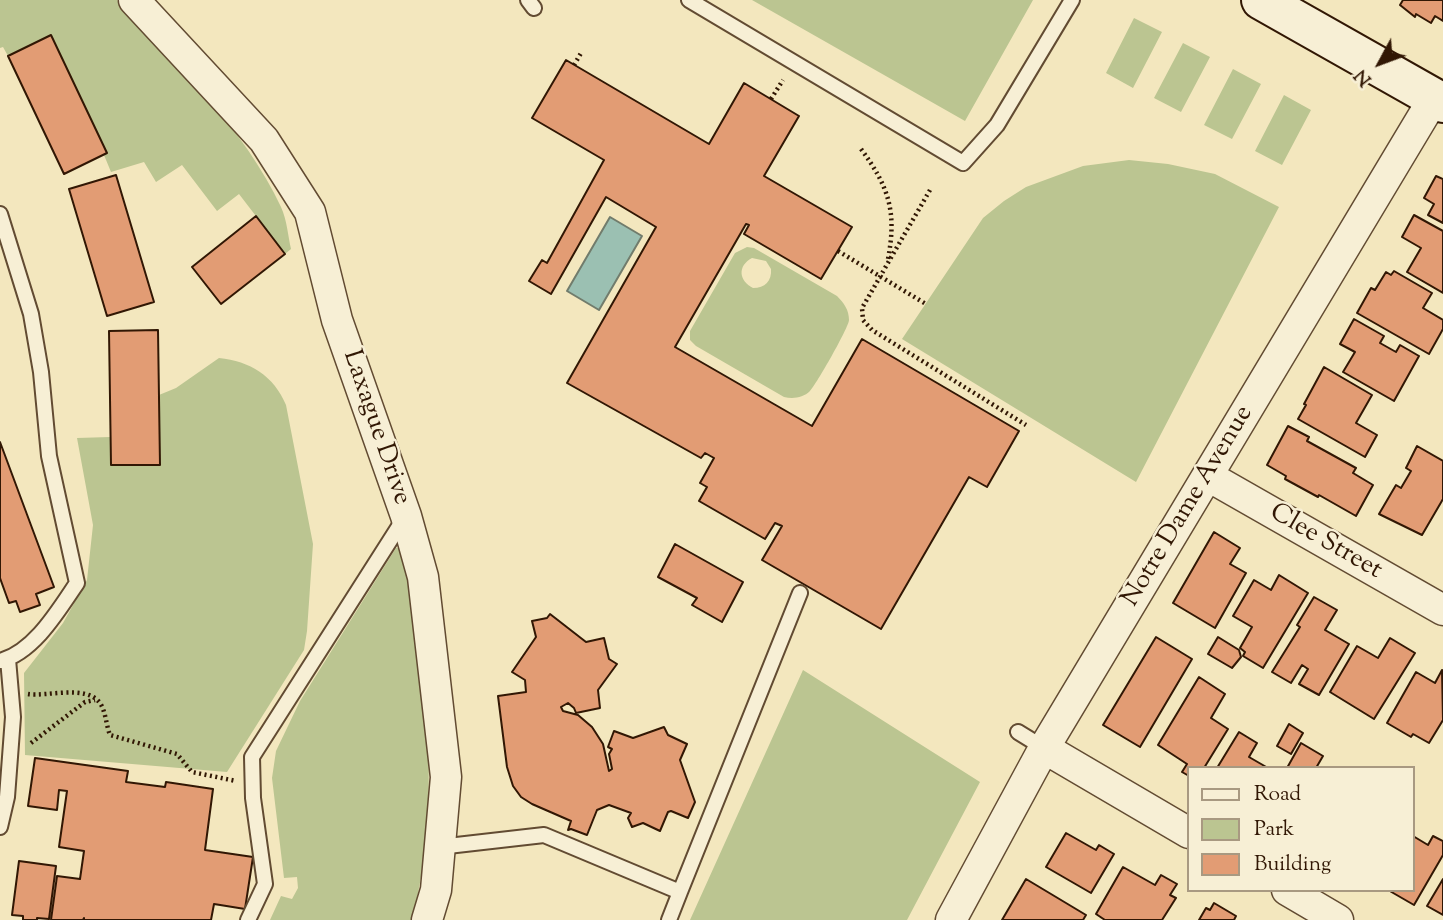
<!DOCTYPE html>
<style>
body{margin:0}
#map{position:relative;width:1443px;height:920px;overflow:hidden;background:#f3e7be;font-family:"Sorts Mill Goudy",serif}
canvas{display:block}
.legend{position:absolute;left:1187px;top:766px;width:228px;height:126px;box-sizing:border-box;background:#f7efd5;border:2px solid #a89981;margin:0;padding:9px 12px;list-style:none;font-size:21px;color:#311704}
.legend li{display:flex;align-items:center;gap:14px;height:35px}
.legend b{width:35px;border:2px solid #a89981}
.north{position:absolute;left:1345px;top:28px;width:70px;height:70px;-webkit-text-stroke:5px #f7efd5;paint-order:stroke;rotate:229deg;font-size:19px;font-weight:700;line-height:28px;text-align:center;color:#311704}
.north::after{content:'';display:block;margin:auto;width:24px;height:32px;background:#311704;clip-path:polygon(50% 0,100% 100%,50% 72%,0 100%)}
</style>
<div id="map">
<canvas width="1443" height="920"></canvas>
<ul class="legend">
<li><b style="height:9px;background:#f7efd5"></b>Road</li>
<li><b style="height:19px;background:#bbc591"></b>Park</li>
<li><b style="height:19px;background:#e29c74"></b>Building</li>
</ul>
<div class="north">N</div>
</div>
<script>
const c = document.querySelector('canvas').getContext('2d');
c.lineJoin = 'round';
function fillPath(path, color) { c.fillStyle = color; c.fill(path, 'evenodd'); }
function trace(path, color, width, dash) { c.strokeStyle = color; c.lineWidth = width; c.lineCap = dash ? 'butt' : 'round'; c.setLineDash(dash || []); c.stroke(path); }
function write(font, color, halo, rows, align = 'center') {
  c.font = font + ' "Sorts Mill Goudy",serif'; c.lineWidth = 5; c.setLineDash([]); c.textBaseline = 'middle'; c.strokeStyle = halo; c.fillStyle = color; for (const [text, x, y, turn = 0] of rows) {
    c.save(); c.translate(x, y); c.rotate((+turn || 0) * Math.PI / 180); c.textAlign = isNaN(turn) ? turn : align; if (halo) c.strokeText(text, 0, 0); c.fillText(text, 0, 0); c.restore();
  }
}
const green = new Path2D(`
 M0,0H117C174,58 247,133 281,207C287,220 288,236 291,249L285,254L239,194L217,211L182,165L156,182L144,162L111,172L104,155L107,153L51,35L8,56L3,47L0,48Z
 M752,0H1033L965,121Z
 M1134,18L1162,32L1133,88L1106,73Z
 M1183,43L1210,57L1181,112L1154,98Z
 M1233,69L1261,84L1232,139L1204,125Z
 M1284,95L1311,110L1282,165L1255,151Z
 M1129,160L1168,164L1215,174L1279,207L1136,482L902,339L983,218L1004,201L1026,187L1083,166Z
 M747,247L754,248L837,296C844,303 849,310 849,320C849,327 816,385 810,391C803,398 793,399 784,397L696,346L690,340V331L735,253ZM752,258L766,261L771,269C772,281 765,288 753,288C739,281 737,266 752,258Z
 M219,358C250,361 274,376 286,405L313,544L307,631L304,650L227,772L25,755L24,673L63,623L87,580L93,525L77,438L110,437L111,465H160L159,395L176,388Z
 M396,548H400L403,553C411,608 423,663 427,718C431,785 429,855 412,920H270L281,896L292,899L298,888L297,877L284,878L272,778L276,751L300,701Z
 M803,670L980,782L907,920H690Z`);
const water = new Path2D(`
 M610,217L642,236L599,310L567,291Z`);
const building = new Path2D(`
 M1403,0H1443V21L1435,16L1431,23L1416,14L1415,17L1400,5Z
 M51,35L107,153L64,174L8,56Z
 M566,60L709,144L744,83L799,116L764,176L852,227L821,279L744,234L749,225L746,224L675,347L812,426L862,339L1019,431L987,487L969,477L881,629L762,560L782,526L775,523L765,539L699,501L707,487L700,483L714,458L705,453L701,458L567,383L656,227L606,197L551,294L529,281L542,260L547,263L604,160L532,118Z
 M116,175L154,302L107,316L69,189Z
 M1436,176L1443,179V223L1428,215L1434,204L1424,198Z
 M1414,215L1443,231V293L1407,272L1421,248L1402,237Z
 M256,216L285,254L221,304L192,267Z
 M1394,271L1432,293L1423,308L1443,320V329L1429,354L1357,313L1371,288L1375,290L1386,272L1391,275Z
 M1354,319L1384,336L1380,343L1396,352L1400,345L1419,356L1394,401L1343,372L1355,352L1340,344Z
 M158,330L160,465H111L109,331Z
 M1324,367L1372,395L1356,423L1377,435L1365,457L1298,419L1306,405L1304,404Z
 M1288,426L1309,437L1307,441L1356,468L1353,473L1373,485L1356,516L1319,495L1318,497L1285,479L1286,476L1267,465Z
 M0,442L54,587L36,594L40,605L20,612L16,601L9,603L0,578Z
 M1417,446L1443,461V499L1422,535L1379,514L1396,485L1401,488L1411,471L1406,468Z
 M1214,532L1240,548L1230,564L1246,573L1215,628L1173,603Z
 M675,544L743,582L722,622L692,605L697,598L658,577Z
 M1279,575L1308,593L1263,668L1243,656L1245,652L1240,648L1252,627L1233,616L1254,580L1271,590Z
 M1314,597L1337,610L1325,630L1349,644L1319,695L1299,684L1308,669L1302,665L1291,683L1272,672L1300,627L1297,625Z
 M550,614L586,642L604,638L609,659L617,664L598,690L600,708L576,713L574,708L568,703L561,707L563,711L578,715L592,727L603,744L609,771L612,769L609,754L612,749L608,747L614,731L633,738L664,727L668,735L687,744L680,760L695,802L688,818L671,811L668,812L660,831L643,823L632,827L628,818L631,813L609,805L597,810L587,835L571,829L568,830L571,821L532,804L521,797L513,786L507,767L498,696L526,692L525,680L512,672L536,637L532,621L547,618Z
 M1156,637L1192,659L1140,747L1103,725Z
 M1218,637L1239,650L1241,657L1232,668L1208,654Z
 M1390,638L1415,653L1374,719L1330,692L1357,646L1378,658Z
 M1442,670L1443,720L1429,743L1413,734L1411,737L1387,723L1416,672L1435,683Z
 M1199,677L1225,694L1211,718L1228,729L1204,768H1189V776L1182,772L1187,764L1158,745Z
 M1289,724L1303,733L1291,754L1277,746Z
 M1239,732L1257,743L1249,757L1268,768H1217Z
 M1301,743L1323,756L1316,768H1287Z
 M35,758L128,771L126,782L165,787L166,782L213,789L205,850L253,857L245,909L214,904L211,920H84V918L83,920H51L57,876L80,879L84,851L59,847L67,791L59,790L57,810L28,806Z
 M1066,833L1096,850L1099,845L1114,854L1091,893L1046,867Z
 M1413,836L1428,845L1433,836L1443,841V855L1414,905L1388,890H1413Z
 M19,861L56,866L49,919L37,918V920H23V916L12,915Z
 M1123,867L1155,885L1161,875L1177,884L1170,895L1176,898L1162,920H1105L1096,914Z
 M1026,879L1086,915L1083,920H1002Z
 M1443,879V915L1427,906Z
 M1214,903L1236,916L1234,920H1199L1206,908L1210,910Z`);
const path = new Path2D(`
 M574,65L581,53
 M771,99L783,80
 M861,149C889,187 897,212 888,259
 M930,190L862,308L863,320L872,330L1026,425
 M838,251L926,304
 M28,694C47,697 86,684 100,703C106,712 106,725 110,735L177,754L192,772L236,781
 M31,743L85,702L95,700`);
const lane = new Path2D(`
 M528,0L534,8
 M689,0L963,163L997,125L1072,0
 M0,214L31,314L41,372L49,456L77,583C58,611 34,652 0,661
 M1018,732L1044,748
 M0,827L7,797L13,717L8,659
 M439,847L544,835L680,892L669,920
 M680,892L800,593
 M248,920L265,884L253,798L252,757L405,517`);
const street = new Path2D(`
 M134,0L264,140L310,212L337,320L406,516L423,577L446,777L436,890L427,920
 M1208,476L1443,610
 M1044,748L1189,833
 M1287,890L1338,920
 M951,920L1044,748L1434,98`);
const secondary = new Path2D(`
 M1261,0L1443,103`);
const streetNames = [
 ["Laxague Drive",375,428,71],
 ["Notre Dame Avenue",1189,507,-59],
 ["Clee Street",1325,543,30]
];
fillPath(green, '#bbc591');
fillPath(water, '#9bc0b2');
trace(water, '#717c6c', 2);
fillPath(building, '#e29c74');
trace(building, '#311704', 2);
trace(lane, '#624b32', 18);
trace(street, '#624b32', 33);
trace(secondary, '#311704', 42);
trace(path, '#311704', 4.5, [2, 3.5]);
trace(lane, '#f7efd5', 14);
trace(street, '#f7efd5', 30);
trace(secondary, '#f7efd5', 38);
write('26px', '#311704', '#f7efd5', streetNames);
</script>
